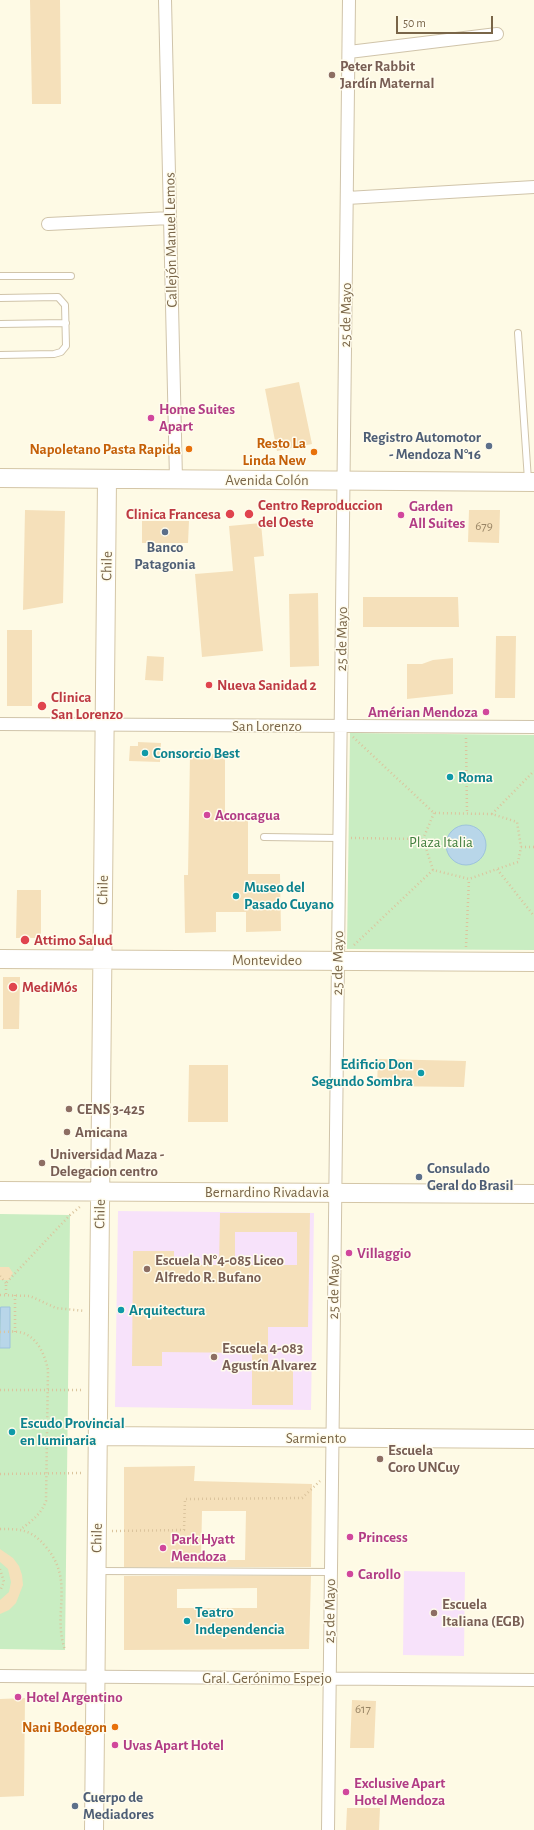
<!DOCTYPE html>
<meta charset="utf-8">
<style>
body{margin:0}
#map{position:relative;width:534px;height:1830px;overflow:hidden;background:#fefae5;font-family:"Alegreya Sans",sans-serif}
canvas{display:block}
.scale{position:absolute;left:396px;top:16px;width:97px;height:18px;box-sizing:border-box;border:2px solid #796548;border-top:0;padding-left:5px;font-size:12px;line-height:14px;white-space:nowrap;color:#796548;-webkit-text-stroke:3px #fffced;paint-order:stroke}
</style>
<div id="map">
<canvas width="534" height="1830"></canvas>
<div class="scale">50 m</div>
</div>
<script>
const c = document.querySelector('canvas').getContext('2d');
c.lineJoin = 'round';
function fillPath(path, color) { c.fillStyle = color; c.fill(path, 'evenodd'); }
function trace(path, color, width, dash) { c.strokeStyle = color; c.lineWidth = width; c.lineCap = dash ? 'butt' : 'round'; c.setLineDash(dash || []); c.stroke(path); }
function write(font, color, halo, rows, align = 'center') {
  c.font = font + ' "Alegreya Sans",sans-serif'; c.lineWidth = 3; c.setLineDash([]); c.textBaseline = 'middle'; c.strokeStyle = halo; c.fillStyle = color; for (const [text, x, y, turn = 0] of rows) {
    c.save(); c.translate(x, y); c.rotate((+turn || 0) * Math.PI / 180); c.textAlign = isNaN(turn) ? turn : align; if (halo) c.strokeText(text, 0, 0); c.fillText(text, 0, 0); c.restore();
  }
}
const education = new Path2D(`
 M118,1211L314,1213L311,1410L115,1407Z
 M404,1571L465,1572L464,1656L403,1655Z`);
const green = new Path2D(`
 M350,733L534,735V950L347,949Z
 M0,1214L70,1215L65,1650L0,1649Z`);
const water = new Path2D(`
 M446 845a20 20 0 1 1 40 0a20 20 0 1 1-40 0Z
 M1,1307H10V1348H0Z`);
const building = new Path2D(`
 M30,0H60L61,104H32Z
 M299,382L312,444L277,451L265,389Z
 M25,510L65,511L63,603L23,610Z
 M469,510H500L499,543L468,542Z
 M142,521H189L188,543H142Z
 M261,523L264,556L254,557L263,651L202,657L195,574L233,571L229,526Z
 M318,593L319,666L290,667L289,594Z
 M363,597H458L459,627H363Z
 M7,630H32V706H7Z
 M496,636H516L515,698H495Z
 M147,656L164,657L163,681L145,680Z
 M453,658V694L407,699V664H422L433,660Z
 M138,742L161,743L160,762L129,761L130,746H138Z
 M190,754H225V819H248V874H280L281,931L246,932V912H216V932L185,933L184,875H188Z
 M17,890H41V938H16Z
 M3,977H20L19,1029H3Z
 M378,1059L466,1061L464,1087L377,1086Z
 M189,1065H228V1122H188Z
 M220,1213H310L308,1327H268V1367H293V1405H252V1353L162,1352V1366H132L133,1251H174V1265H219ZM235,1232H297V1265H235Z
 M0,1267H9L13,1273L9,1280H0Z
 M195,1466L194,1481L312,1484L311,1567H124V1467ZM202,1511H246L245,1560H201Z
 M0,1549L13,1558L19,1566L22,1575L23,1585L16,1603L9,1610L0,1614V1600L9,1592L11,1582L8,1569L0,1562Z
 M124,1576H311L309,1649L124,1650ZM257,1588V1608H177V1589Z
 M25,1698L24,1796L0,1797V1699Z
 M352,1700L376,1701L374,1748H350Z
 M347,1808H380L379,1830H346Z`);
const path = new Path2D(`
 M353,737L434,813L492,814L517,822L521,847L518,862L497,869
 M466,738L467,813
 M492,814L534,771
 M351,838L423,839
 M521,847H534
 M433,870L423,839L434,813
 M354,945L433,870L469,879L497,869L534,916
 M466,947L469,879
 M0,1276L6,1283
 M6,1294V1283L70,1215L81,1206
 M0,1295L30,1296L56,1308L85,1311
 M0,1332C6,1332 13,1331 19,1332C37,1335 45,1355 48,1370L46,1501C41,1514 32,1521 21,1529
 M15,1332V1294
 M0,1390H83
 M0,1474L83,1473
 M0,1529C21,1529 31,1529 46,1547C75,1581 52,1613 65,1650
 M112,1531L184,1530L185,1499L302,1498L320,1481
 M0,1569L4,1582L0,1591`);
const lane = new Path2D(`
 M0,276H71
 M0,298L58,297L65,305L66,346L61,352L54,354L0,355
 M0,324L66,323
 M518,333L528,480
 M264,837L339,838
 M98,1571L331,1572`);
const street = new Path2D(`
 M165,0L176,479
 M349,52L497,34
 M347,198L534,187
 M48,224L170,218
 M0,724L534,727
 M0,1676L534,1680
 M328,1830L349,0`);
const secondary = new Path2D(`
 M0,478L534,482
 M0,959L534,962
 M0,1191L534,1194
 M98,1436L534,1439
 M94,1830L107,479`);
const markers = [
 [332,75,4,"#8d6e63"],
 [151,418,4,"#d1479c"],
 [489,446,4,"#5c6f8a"],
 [189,449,4,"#e8710a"],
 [314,452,4,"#e8710a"],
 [230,514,5,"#e0444e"],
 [249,514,5,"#e0444e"],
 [401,515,4,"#d1479c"],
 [165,532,4,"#5c6f8a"],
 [209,685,4,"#e0444e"],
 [42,706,5,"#e0444e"],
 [486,712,4,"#d1479c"],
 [145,753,4,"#0f9aa8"],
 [450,777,4,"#0f9aa8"],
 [207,815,4,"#d1479c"],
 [236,896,4,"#0f9aa8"],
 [25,940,5,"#e0444e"],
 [13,987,5,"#e0444e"],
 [421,1073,4,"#0f9aa8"],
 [69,1109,4,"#8d6e63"],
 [67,1132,4,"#8d6e63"],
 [42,1163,4,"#8d6e63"],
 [419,1177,4,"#5c6f8a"],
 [349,1253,4,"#d1479c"],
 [147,1269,4,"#8d6e63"],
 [121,1310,4,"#0f9aa8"],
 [214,1357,4,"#8d6e63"],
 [12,1432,4,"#0f9aa8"],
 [380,1459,4,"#8d6e63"],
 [350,1537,4,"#d1479c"],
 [163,1548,4,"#d1479c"],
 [350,1574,4,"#d1479c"],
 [434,1613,4,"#8d6e63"],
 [187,1621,4,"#0f9aa8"],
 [18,1697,4,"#d1479c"],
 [115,1727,4,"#e8710a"],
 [115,1745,4,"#d1479c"],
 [346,1792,4,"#d1479c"],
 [75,1806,4,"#5c6f8a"]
];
const numberNames = [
 ["679",484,526],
 ["617",363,1709]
];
const educationNames = [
 ["Peter Rabbit",340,66],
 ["Jardín Maternal",340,83],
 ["CENS 3-425",77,1109],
 ["Amicana",75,1132],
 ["Universidad Maza -",50,1154],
 ["Delegacion centro",50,1171],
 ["Escuela N°4-085 Liceo",155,1260],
 ["Alfredo R. Bufano",155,1277],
 ["Escuela 4-083",222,1348],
 ["Agustín Alvarez",222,1365],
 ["Escuela",388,1450],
 ["Coro UNCuy",388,1467],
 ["Escuela",442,1604],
 ["Italiana (EGB)",442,1621]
];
const streetNames = [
 ["Callejón Manuel Lemos",171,240,-91],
 ["25 de Mayo",346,315,-89],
 ["Avenida Colón",267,480],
 ["Chile",107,566,-89],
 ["25 de Mayo",342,639,-89],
 ["San Lorenzo",267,726],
 ["Chile",103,890,-89],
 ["Montevideo",267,960],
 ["25 de Mayo",338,963,-89],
 ["Bernardino Rivadavia",267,1192],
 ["Chile",100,1214,-89],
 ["25 de Mayo",334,1287,-89],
 ["Sarmiento",316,1438],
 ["Chile",97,1538,-89],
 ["25 de Mayo",330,1611,-89],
 ["Gral. Gerónimo Espejo",267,1678]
];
const hotelNames = [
 ["Home Suites",159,409],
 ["Apart",159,426],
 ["Garden",409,506],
 ["All Suites",409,523],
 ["Amérian Mendoza",478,712,"right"],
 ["Aconcagua",215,815],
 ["Villaggio",357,1253],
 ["Princess",358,1537],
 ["Park Hyatt",171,1539],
 ["Mendoza",171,1556],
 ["Carollo",358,1574],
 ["Hotel Argentino",26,1697],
 ["Uvas Apart Hotel",123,1745],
 ["Exclusive Apart",354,1783],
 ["Hotel Mendoza",354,1800]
];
const serviceNames = [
 ["Registro Automotor",481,437,"right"],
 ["- Mendoza N°16",481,454,"right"],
 ["Banco",165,547,"center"],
 ["Patagonia",165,564,"center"],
 ["Consulado",427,1168],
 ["Geral do Brasil",427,1185],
 ["Cuerpo de",83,1797],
 ["Mediadores",83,1814]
];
const foodNames = [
 ["Resto La",306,443],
 ["Linda New",306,460],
 ["Napoletano Pasta Rapida",181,449],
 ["Nani Bodegon",107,1727]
];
const healthNames = [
 ["Centro Reproduccion",258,505],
 ["del Oeste",258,522],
 ["Clinica Francesa",221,514,"right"],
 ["Nueva Sanidad 2",217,685],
 ["Clinica",51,697],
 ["San Lorenzo",51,714],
 ["Attimo Salud",34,940],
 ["MediMós",22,987]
];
const cultureNames = [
 ["Consorcio Best",153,753],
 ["Roma",458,777],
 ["Museo del",244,887],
 ["Pasado Cuyano",244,904],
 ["Edificio Don",413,1064,"right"],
 ["Segundo Sombra",413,1081,"right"],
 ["Arquitectura",129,1310],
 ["Escudo Provincial",20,1423],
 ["en luminaria",20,1440],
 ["Teatro",195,1612],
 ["Independencia",195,1629]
];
const parkNames = [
 ["Plaza Italia",441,842]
];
fillPath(education, '#f7e2fa');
fillPath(green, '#c9edc2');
fillPath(water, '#b8d6e9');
trace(water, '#9dc3dc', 1);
fillPath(building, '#f5e0ba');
trace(lane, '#d0c4aa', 8);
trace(street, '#d0c4aa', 14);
trace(secondary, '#d4c6a7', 20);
trace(path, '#dbc49d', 2.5, [1, 3]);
trace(lane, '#fff', 6);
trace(street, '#fff', 12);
trace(secondary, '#fff', 18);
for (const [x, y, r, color] of markers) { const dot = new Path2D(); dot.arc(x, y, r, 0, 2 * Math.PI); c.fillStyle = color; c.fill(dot); trace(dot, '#fffced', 1.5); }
write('13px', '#988464', null, numberNames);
write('bold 15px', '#785e54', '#fffced', educationNames, 'left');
write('15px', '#796548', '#fffced', streetNames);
write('bold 15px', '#b23c85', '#fffced', hotelNames, 'left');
write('bold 15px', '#4e5e75', '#fffced', serviceNames, 'left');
write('bold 15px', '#c56008', '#fffced', foodNames, 'right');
write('bold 15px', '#be3a42', '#fffced', healthNames, 'left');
write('bold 15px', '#0d838f', '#fffced', cultureNames, 'left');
write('15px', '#42803f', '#fffced', parkNames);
</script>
